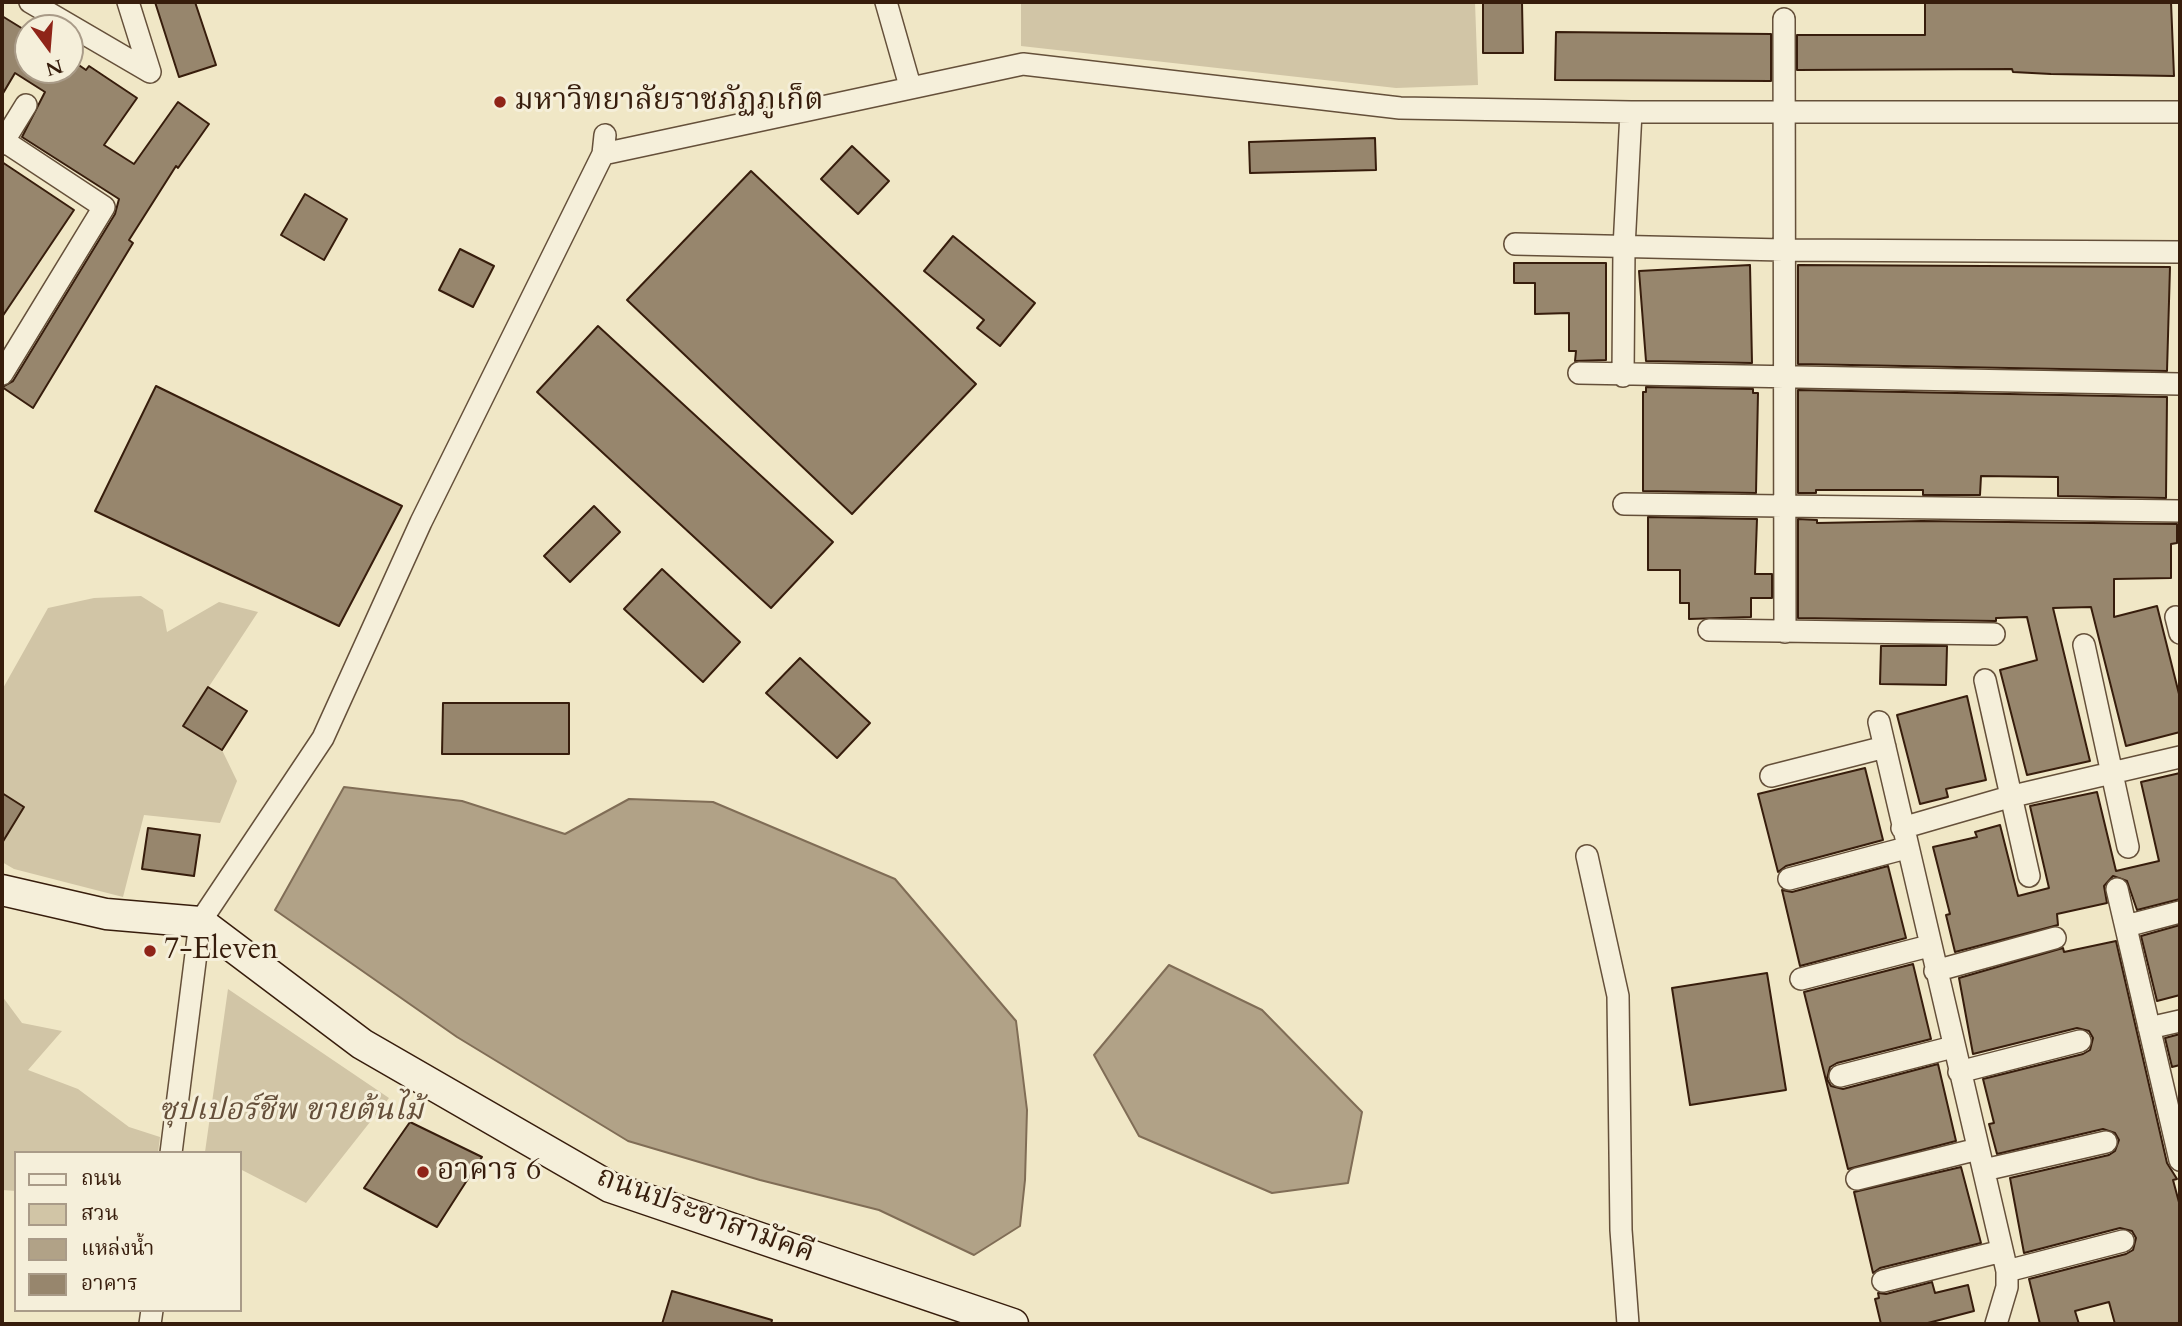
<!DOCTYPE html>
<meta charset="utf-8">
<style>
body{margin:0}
#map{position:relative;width:2182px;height:1326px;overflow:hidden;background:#f0e7c6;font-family:Cardo,"Noto Serif Thai",serif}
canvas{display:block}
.frame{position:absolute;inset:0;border:4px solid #371d0c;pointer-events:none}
.legend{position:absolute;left:14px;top:1151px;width:228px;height:161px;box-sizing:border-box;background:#f5efda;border:2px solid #a99b88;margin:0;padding:9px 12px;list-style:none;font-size:21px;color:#371d0c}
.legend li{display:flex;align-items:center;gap:14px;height:35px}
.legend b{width:35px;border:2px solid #a99b88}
.north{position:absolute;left:14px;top:14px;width:70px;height:70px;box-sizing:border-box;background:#f5efda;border:2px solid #a99b88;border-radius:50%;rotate:164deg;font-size:19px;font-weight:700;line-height:28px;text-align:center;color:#371d0c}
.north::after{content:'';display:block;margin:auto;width:24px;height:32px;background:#8f2418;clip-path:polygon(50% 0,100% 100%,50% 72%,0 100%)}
</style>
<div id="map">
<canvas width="2182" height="1326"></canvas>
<div class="frame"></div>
<ul class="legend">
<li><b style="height:9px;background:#f5efda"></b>ถนน</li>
<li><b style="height:19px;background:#d1c5a6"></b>สวน</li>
<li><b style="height:19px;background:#b1a287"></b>แหล่งน้ำ</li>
<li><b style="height:19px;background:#97866d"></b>อาคาร</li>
</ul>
<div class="north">N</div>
</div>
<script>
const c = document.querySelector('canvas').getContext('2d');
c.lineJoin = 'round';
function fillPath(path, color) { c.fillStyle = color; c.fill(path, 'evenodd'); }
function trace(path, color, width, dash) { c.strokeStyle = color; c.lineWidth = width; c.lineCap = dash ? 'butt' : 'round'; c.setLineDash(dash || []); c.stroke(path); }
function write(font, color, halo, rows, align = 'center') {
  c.font = font + ' Cardo,"Noto Serif Thai",serif'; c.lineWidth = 6; c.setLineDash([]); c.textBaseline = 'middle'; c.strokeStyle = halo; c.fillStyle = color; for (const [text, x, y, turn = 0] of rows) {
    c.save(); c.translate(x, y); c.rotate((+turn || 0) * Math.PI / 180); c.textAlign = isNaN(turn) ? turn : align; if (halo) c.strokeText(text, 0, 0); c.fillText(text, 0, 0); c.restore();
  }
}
const green = new Path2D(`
 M1021,2H1475L1478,85L1396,88L1021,46Z
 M141,596L163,610L167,632L219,602L258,612L183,726L222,750L237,781L220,823L144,815L123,897L14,869L2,862V690L48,608L94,598Z
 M228,989L389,1098L306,1203L240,1169V1153L205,1152Z
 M2,996L22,1023L62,1031L28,1070L78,1089L129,1127L160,1137L158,1153H16V1191L2,1190Z`);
const water = new Path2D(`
 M344,787L462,801L565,834L629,799L713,802L895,879L1016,1021L1027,1110L1025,1180L1020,1226L974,1255L879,1210L760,1180L628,1141L457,1037L275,910Z
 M1169,965L1262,1010L1362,1112L1348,1183L1272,1193L1139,1136L1094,1055Z`);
const building = new Path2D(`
 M155,2H195L216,65L179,77Z
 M1522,2L1523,53H1483V3Z
 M1925,2H2171L2174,76L2051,74L2013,72L2012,69L1797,70V35H1925Z
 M2,16L28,32V70H70V59L86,70L89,66L137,98L104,145L134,164L178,102L209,124L178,168L176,166L129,240L133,243L33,408L2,387L13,381L115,214L119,199L22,137L45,92L15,73L2,95Z
 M1556,32L1771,34V81L1555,80Z
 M1375,138L1376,170L1250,173L1249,142Z
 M852,146L889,181L858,214L821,179Z
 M2,162L74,210L2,317Z
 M751,171L976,384L852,514L627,300Z
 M305,194L347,219L324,260L281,235Z
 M953,236L1035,303L1000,346L977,328L984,320L924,271Z
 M460,249L494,266L473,307L439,290Z
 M1514,263H1606V360L1575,361L1576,351H1569V313L1535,314V283H1514Z
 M1750,265L1752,363L1646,361L1639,271Z
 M1798,265L2170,267L2167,371L1798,364Z
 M598,326L833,542L771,608L537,392Z
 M156,386L402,506L339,626L95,511Z
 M1646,387L1753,389V393H1758L1756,493L1643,491V392H1646Z
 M1798,390L2167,397L2166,498L2058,496V477L1981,476L1980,495H1923V490H1816V493H1798Z
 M594,506L620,532L570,582L544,556Z
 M1648,517L1757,519L1755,574H1772V598H1751V617L1689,619V603H1680V570H1648Z
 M1798,519L1817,520V523L1922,521L2177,524V543L2171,544V578L2114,579V617L2157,606L2180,698V732L2126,746L2091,607L2053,608L2090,761L2027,775L2000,670L2037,660L2027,617L1996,618V621L1798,618Z
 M662,569L740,642L703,682L624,609Z
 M1881,646H1947L1946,685L1880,684Z
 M800,658L870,723L837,758L766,693Z
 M208,687L247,711L222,750L183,726Z
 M1967,696L1986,780L1946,789L1948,797L1920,804L1897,715Z
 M443,703H569V754H442Z
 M1865,768L1883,840L1786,866L1778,872L1758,794Z
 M2180,773V899L2137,910L2127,881L2113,876L2104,886L2107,903L2057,914L2058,925L1955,952L1946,915L1950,914L1933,847L1977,837L1975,832L2000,825L2018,896L2049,888L2030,806L2097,792L2116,871L2159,861L2141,782Z
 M2,793L24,807L2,843Z
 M148,828L200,835L194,876L142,869Z
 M1888,866L1906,938L1800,966L1782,890L1792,892Z
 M2180,925V995L2157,1001L2141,936Z
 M2116,941L2167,1163L2177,1179L2173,1180L2180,1206V1324H2115L2109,1302L2075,1311L2079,1324H2040L2029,1279L2126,1254L2133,1250L2136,1238L2132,1231L2120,1228L2024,1253L2010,1178L2109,1155L2115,1151L2119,1140L2115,1133L2103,1129L1997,1154L1989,1124L1994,1123L1983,1079L2083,1054L2090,1050L2093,1038L2089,1031L2077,1028L1973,1054L1959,978L2063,948L2064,952Z
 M1913,964L1931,1039L1837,1063L1830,1067L1827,1079L1831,1086L1843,1089L1938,1064L1956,1141L1848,1169L1804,992Z
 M1767,973L1786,1090L1690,1105L1672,988Z
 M2180,1034V1065L2172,1067L2165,1038Z
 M410,1122L482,1157L437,1227L364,1188Z
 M1961,1167L1981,1243L1880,1268L1873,1273L1854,1192Z
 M1932,1282L1935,1293L1968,1285L1974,1311L1924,1324H1881L1875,1299L1879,1298L1878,1293L1886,1294Z
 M672,1291L772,1320L771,1324H662Z`);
const street = new Path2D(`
 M30,2L150,72L128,2
 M886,2L910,86
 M1784,19L1785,632
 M2,144L26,105
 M603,154L1023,64L1400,108L1631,112H2180
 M1515,244L1783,250L2180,252
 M1579,373L2180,384
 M2,374L104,207L4,141
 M1623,376L1624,248L1631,112
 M1624,504L2180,511
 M2176,617L2180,633
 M1709,630L1994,634
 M2084,645L2128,847
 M1985,680L2029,876
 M1879,722L2007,1271V1287L1996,1324
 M1771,776L1885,747
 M1902,828L2009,797L2180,757
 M1587,856L1618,996L1621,1230L1628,1324
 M1789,879L1906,848
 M2117,889L2180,1160
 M2126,926L2180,912
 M1935,971L2055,938
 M1801,979L1929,946
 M2149,1028L2180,1021
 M1959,1072L2080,1041
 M1840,1076L1953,1047
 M171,1153L200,922L323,738L421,522L603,154L605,135
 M1984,1170L2106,1142
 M1857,1179L1978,1149
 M2007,1271L2123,1241
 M1883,1281L2002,1251
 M150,1324L152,1310`);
const secondary = new Path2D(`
 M2,890L106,914L200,922L362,1044L610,1187L1013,1324`);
const markers = [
 [500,102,7,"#8f2418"],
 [150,951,7,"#8f2418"],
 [423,1172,7,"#8f2418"]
];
const poiNames = [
 ["มหาวิทยาลัยราชภัฏภูเก็ต",514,102],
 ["7-Eleven",164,951],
 ["อาคาร 6",437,1172]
];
const parkNames = [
 ["ซุปเปอร์ชีพ ขายต้นไม้",291,1112]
];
const streetNames = [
 ["ถนนประชาสามัคคี",705,1216,20]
];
fillPath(green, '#d1c5a6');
fillPath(water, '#b1a287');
trace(water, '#806d56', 2);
fillPath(building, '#97866d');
trace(building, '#371d0c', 2);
trace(street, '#65503a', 24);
trace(secondary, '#371d0c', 33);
trace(street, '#f5efda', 21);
trace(secondary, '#f5efda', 30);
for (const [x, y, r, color] of markers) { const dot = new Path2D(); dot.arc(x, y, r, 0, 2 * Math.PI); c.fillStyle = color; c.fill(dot); trace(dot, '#f5efda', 2.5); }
write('30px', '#371d0c', '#f5efda', poiNames, 'left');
write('italic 30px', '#654f3a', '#f5efda', parkNames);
write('30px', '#371d0c', '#f5efda', streetNames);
</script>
